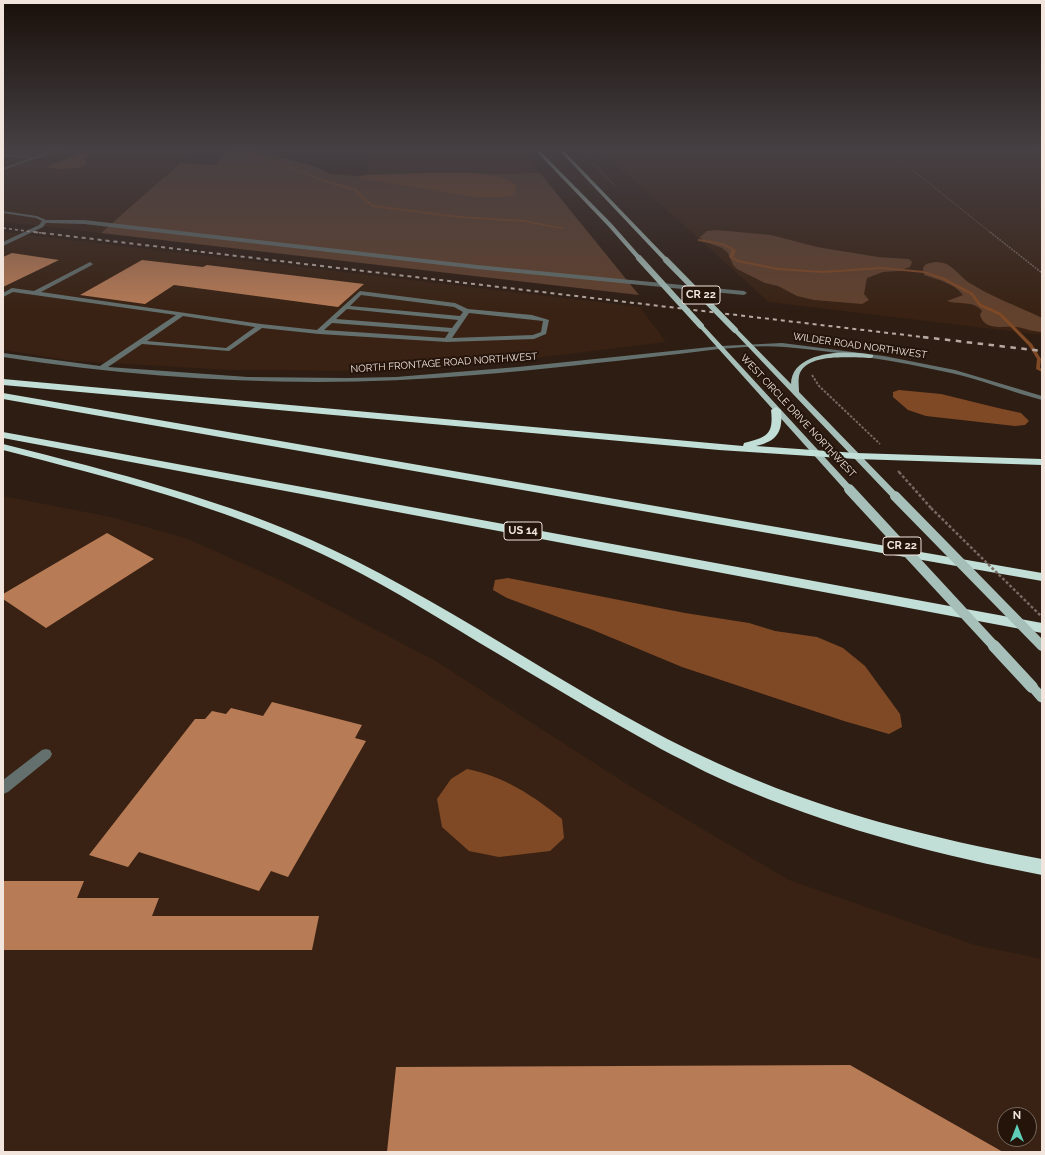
<!DOCTYPE html>
<style>
body{margin:0}
#map{position:relative;width:1045px;height:1155px;overflow:hidden;background:#2e1d13;font-family:Raleway,sans-serif}
canvas{display:block}
.frame{position:absolute;inset:0;border:4px solid #f1e5de;pointer-events:none}
.north{position:absolute;left:997px;top:1107px;width:40px;height:40px;box-sizing:border-box;background:#24140a;border:1px solid #76685f;border-radius:50%;rotate:0deg;font-size:11px;font-weight:700;line-height:16px;text-align:center;color:#f1e5de}
.north::after{content:'';display:block;margin:auto;width:14px;height:18px;background:#5eceb8;clip-path:polygon(50% 0,100% 100%,50% 72%,0 100%)}
</style>
<div id="map">
<canvas width="1045" height="1155"></canvas>
<div class="frame"></div>
<div class="north">N</div>
</div>
<script>
const c = document.querySelector('canvas').getContext('2d');
c.lineJoin = 'round';
function fillPath(path, color) { c.fillStyle = color; c.fill(path, 'evenodd'); }
function trace(path, color, width, dash) { c.strokeStyle = color; c.lineWidth = width; c.lineCap = dash ? 'butt' : 'round'; c.setLineDash(dash || []); c.stroke(path); }
function write(font, color, halo, rows, align = 'center') {
  c.font = font + ' Raleway,sans-serif'; c.lineWidth = 4; c.setLineDash([]); c.textBaseline = 'middle'; c.strokeStyle = halo; c.fillStyle = color; for (const [text, x, y, turn = 0] of rows) {
    c.save(); c.translate(x, y); c.rotate((+turn || 0) * Math.PI / 180); c.textAlign = isNaN(turn) ? turn : align; if (halo) c.strokeText(text, 0, 0); c.fillText(text, 0, 0); c.restore();
  }
}
const built = new Path2D(`
 M3,150H193L101,233L3,222Z
 M371,150H523L540,173L366,177Z
 M600,150H1042V335L769,302Z
 M3,232L640,307L666,342L503,362L381,371L229,370L74,361L3,350Z
 M3,496L111,517L188,539L282,581L434,660L630,786L789,880L975,945L1042,959V1152H3ZM1005,1115H1029V1139H1005Z`);
const green = new Path2D(`
 M228,150H254L316,167L330,174L366,177L540,173L639,295L101,233L180,163L214,165C221,162 221,154 228,150Z
 M717,230L771,235L817,247L878,257L909,259L912,262L910,267L898,271L883,272L867,278L864,294L869,300L862,304L814,300L797,296L778,286L765,283L737,269L733,265L728,253L722,248L703,241L700,237L707,231Z
 M935,262C952,262 956,273 968,282C991,297 1018,306 1042,318V332C1033,332 1025,328 1016,327C1003,326 984,331 980,315L982,311C973,300 959,305 947,301L963,295C954,283 938,280 924,275L923,268L926,264Z`);
const water = new Path2D(`
 M88,153L90,155L84,159L87,162L83,167L63,169L48,168L51,165L78,154Z
 M425,173C452,174 494,168 516,185L515,192L513,195L505,197H477L362,179L358,177L364,175Z
 M899,390L941,394L998,408L1021,413L1029,421L1025,425L1015,426L926,416L908,410L893,397V392Z
 M508,578L685,613L749,623L775,631L817,637L843,648L865,666L900,714L902,727L889,734L844,721L682,667L593,630L507,598L493,590L495,580Z
 M467,769C503,776 534,796 562,819L564,838L550,851L499,857L469,851L442,827L437,799L451,779Z`);
const stream = new Path2D(`
 M224,150H229L276,160L320,178L356,189L373,205L459,216L524,220L564,228L562,229L524,222L459,218L372,207L354,191L318,180L274,162Z
 M1035,150L1042,151V153L1035,151Z
 M699,239C712,241 725,242 736,250L733,257L739,260L778,268L823,271L881,267L924,271L945,278L973,293L981,304L1001,313L1032,344L1041,359L1040,368L1042,369V372L1036,369L1037,359L1029,346L999,315L979,306L971,295L943,280L924,273L881,269L823,273L778,270L737,262L729,257L732,250C722,244 710,243 698,241V239Z`);
const building = new Path2D(`
 M12,253L59,260L3,287V257Z
 M142,260L203,267L207,265L364,284L338,307L174,285L145,304L80,295Z
 M107,533L154,559L46,628L3,599V594Z
 M272,702L362,725L355,738L366,741L288,877L271,871L259,891L139,852L128,867L89,855L195,719H205L212,711L226,714L231,708L263,716Z
 M3,881H84L77,898H159L152,916H319L312,950H3Z
 M850,1065L1003,1152H387L396,1067Z`);
const pathFar3 = new Path2D(`
 M888,150L991,233
 M586,156L615,186`);
const pathFar2 = new Path2D(`
 M990,232L1042,273`);
const pathFar1 = new Path2D(`
 M812,375L819,386L880,444
 M898,471L900,473`);
const path = new Path2D(`
 M899,472L931,508`);
const minor = new Path2D(`
 M56,150H65L49,154L3,170V168L30,158L3,156V154L34,157Z
 M3,211L37,216L46,220H84L477,265L744,291L747,293L744,295L477,269L84,224L46,223L43,227L3,246V242L39,225L42,221L36,218L3,213Z
 M90,262L93,264L92,265L41,292L261,324L317,330L360,291L455,303L468,309L532,315L549,320L546,334L534,339L447,342L319,334L262,328L229,351L142,344L108,367L248,377L347,378L396,377L518,367L720,346L782,343L884,356L955,370L1042,396V400C1012,392 982,380 951,373C897,361 840,352 785,347C748,344 706,351 669,355C605,362 540,370 475,375C316,389 161,381 3,357V353L100,366L176,315L13,292L3,297V293L12,288L34,291ZM361,295L454,307L463,312L460,316L350,306ZM347,309L458,320L452,328L336,319ZM469,313L543,321L541,332L533,335L452,338ZM183,316L255,327L226,348L147,341ZM332,323L449,332L445,338L324,330Z
 M46,749L50,750L52,754L50,758L8,792L3,794V780L42,750Z`);
const major = new Path2D(`
 M535,150H539L612,224L641,257V259H637L608,226Z
 M559,150H563L668,259V261H664Z
 M699,325H703L852,487L853,489L852,491H846L699,327Z
 M735,328L737,329L791,384C792,350 849,350 873,355V357L871,358C852,358 805,352 799,376C798,381 799,387 799,392L898,494L899,496L898,498H892L733,331L732,330Z
 M1032,683L1036,684L1042,690V703L1038,701L1026,687L1028,684Z`);
const highway = new Path2D(`
 M3,379L743,446L744,443C766,437 774,436 771,410L776,407L781,410C783,431 778,441 756,446L856,453L1042,459V465L856,459L719,450L3,385Z
 M3,393L1042,573V581L3,399Z
 M3,432L1042,623V633L3,438Z
 M3,444C114,472 227,500 331,549C465,612 583,702 717,763C821,811 930,838 1042,859V875C943,856 845,831 751,792C720,780 690,764 661,749C599,715 539,678 478,642C427,611 376,579 322,554C221,506 112,478 3,450Z`);
const railFar2 = new Path2D(`
 M3,228L42,233`);
const railFar1 = new Path2D(`
 M34,232L931,338`);
const rail = new Path2D(`
 M923,337L1042,351`);
const pathBridge = new Path2D(`
 M931,508L1042,617`);
const majorBridgeFar2 = new Path2D(`
 M639,258L701,326
 M666,260L735,330`);
const majorBridgeFar1 = new Path2D(`
 M849,489L995,647
 M895,496L1042,646`);
const majorBridge = new Path2D(`
 M994,646L1032,687`);
const farStreetnames = [
 ["WILDER ROAD NORTHWEST",860,346,8],
 ["NORTH FRONTAGE ROAD NORTHWEST",444,363,-4],
 ["WEST CIRCLE DRIVE NORTHWEST",798,416,47]
];
const shields = [
 [701,295,38],
 [523,531,38],
 [902,546,38]
];
const shieldNames = [
 ["CR 22",701,295],
 ["US 14",523,531],
 ["CR 22",902,546]
];
fillPath(built, '#392213');
fillPath(green, '#62412d');
fillPath(water, '#804925');
fillPath(stream, '#804925');
fillPath(building, '#b77b56');
trace(pathFar3, '#786960', 1, [1.5, 1]);
trace(pathFar2, '#786960', 1.5, [2, 1]);
trace(pathFar1, '#786960', 2, [2.5, 1.5]);
trace(path, '#786960', 2.5, [3, 2]);
fillPath(minor, '#64706d');
fillPath(major, '#a6bfb8');
fillPath(highway, '#c1ded7');
trace(railFar2, '#b7aaa2', 1.5, [3, 3]);
trace(railFar1, '#b7aaa2', 2, [4, 4]);
trace(rail, '#b7aaa2', 2.5, [5.5, 5.5]);
trace(pathBridge, '#786960', 2.5, [3, 2]);
trace(majorBridgeFar2, '#a6bfb8', 6);
trace(majorBridgeFar1, '#a6bfb8', 10);
trace(majorBridge, '#a6bfb8', 12);
const sky = c.createLinearGradient(0, 0, 0, 312);
sky.addColorStop(0, '#19100a');
sky.addColorStop(0.48, '#464044');
sky.addColorStop(1, '#46404400');
c.fillStyle = sky;
c.fillRect(0, 0, 1045, 312);
write('10px', '#f1e5de', '#24140a', farStreetnames);
for (const [x, y, w] of shields) { const box = new Path2D(); box.roundRect(x - w / 2, y - 9, w, 18, 3); c.fillStyle = '#24140a'; c.fill(box); trace(box, '#f1e5de', 1); }
write('bold 11px', '#f1e5de', null, shieldNames);
</script>
